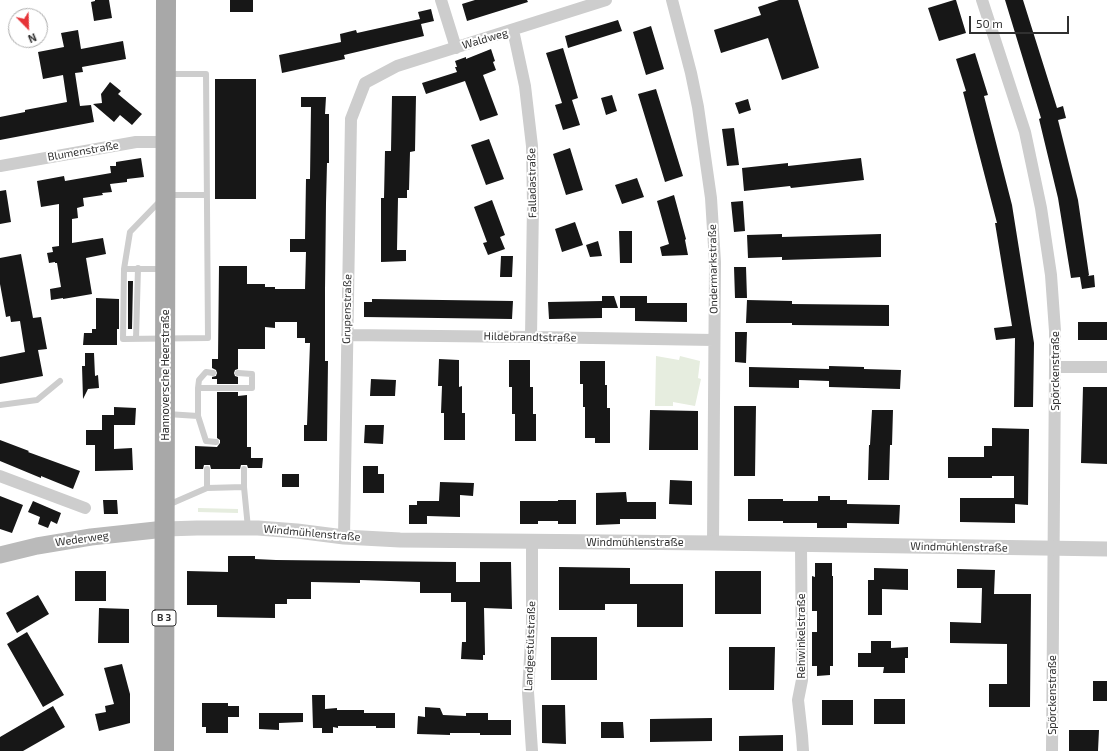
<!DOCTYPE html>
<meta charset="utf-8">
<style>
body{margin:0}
#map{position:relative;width:1107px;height:751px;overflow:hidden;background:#fff;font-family:"Exo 2",sans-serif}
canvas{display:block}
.north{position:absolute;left:8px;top:8px;width:40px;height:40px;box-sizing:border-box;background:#fff;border:1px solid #acacac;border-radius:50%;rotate:157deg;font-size:11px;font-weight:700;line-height:16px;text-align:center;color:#303030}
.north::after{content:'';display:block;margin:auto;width:14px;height:18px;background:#e63438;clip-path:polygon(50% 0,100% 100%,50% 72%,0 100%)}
.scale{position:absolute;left:969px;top:16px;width:100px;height:18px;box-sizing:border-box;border:2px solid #303030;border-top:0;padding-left:5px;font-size:12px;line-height:14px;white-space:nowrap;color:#303030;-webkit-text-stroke:3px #fff;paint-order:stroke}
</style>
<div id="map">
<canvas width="1107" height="751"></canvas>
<div class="north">N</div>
<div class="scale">50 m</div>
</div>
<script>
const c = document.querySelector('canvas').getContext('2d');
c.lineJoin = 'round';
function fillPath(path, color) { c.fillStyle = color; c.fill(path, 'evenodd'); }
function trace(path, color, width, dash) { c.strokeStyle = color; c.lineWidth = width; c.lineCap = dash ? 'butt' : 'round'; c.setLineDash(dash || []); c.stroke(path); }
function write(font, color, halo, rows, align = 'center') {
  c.font = font + ' "Exo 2",sans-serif'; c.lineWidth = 4; c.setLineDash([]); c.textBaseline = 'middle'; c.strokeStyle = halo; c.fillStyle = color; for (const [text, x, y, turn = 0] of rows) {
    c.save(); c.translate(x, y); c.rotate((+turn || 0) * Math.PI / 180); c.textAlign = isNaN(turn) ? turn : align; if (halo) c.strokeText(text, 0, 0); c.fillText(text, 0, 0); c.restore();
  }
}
const green = new Path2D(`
 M656,356L679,360L680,356L700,361L698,378L701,379L695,406L673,402V406H655Z
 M198,508L238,509V513L198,512Z`);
const building = new Path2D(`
 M95,0H109L112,18L94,21L91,2L95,1Z
 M230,0H253V12H230Z
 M475,0H527L528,2L467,21L462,4Z
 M779,0H798L819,68L782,80L768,38L721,53L714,30L761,15L758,7Z
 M954,0H956L966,33L939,41L928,8Z
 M1005,0H1023L1057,108L1063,106L1066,118L1058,120L1078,200L1089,275L1088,276L1094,275L1095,287L1082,289L1080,277L1071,278L1058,198L1039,119L1041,118Z
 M431,9L434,21L421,24L424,36L344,55L345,59L282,73L279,55L341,42L340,34L356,30L357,33L420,19L418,12Z
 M618,20L622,31L568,48L565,36Z
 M651,26L664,69L646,75L633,32Z
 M78,30L81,49L123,41L126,59L82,67L83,72L75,73L80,106L91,105L94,122L0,140V117L25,112V110L67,102L63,75L43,79L38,52L64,47L61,33Z
 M563,48L578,98L572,100L580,125L563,130L555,105L562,103L546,53Z
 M491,49L495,61L493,62L496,70L483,75L498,115L480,121L465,81L426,94L422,83L457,72L455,67H457L455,61L466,57V59Z
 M975,53L988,95L984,96L1012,205L1034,343L1033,407H1014L1015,338L996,340L994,328L1012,326L995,223H997L963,92L966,91L956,59Z
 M215,79H256V199H215Z
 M110,82L121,91L118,94L142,114L132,125L120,115L114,122L93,104L102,103L101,94Z
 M656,89L683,176L665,182L638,94Z
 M612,95L617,111L606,115L601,98Z
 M392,96H416L415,151L410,152L409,190H407V198H398L397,250H406V261L381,262V198H384L385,151H391Z
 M301,97H326L325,114H329V163H327L326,203L325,289V361H328L327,441H304V425H307L310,343H305V338H297V322H275V328L265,327V349H238V369L235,370L234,373L235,376L238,377V384H217V379H212V377L216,376L217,373L216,370L212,368V359H218L219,266H247V284H265V287H275V289H305L306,252H290V239H305L306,179H310L311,107H301Z
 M748,99L751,110L739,114L735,103Z
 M734,128L739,165L727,166L722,129Z
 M489,139L504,179L486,185L471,145Z
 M570,148L583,190L566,195L553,154Z
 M141,158L144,177L127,179V182L110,184L112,192L102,193L103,195L83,198L84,206L77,208L78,218L72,219V243L103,238L106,254L86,258L92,294L63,299V298L51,300L50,289L61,287L57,263H55V262L49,263L47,253L53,252L52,247L59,246V204L41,207L37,181L64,176L65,181L111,173L110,166H116V162Z
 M861,158L864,180L791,188L790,186L744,191L742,168L788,163V166Z
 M637,178L644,197L622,204L615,185Z
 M6,190L11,222L0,224V191Z
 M674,195L686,239L685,240L688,255L662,256L660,247L669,244L657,201Z
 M492,200L505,235L500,237L505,249L488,255L483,243L487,242L474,207Z
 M743,201L745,231L734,232L731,202Z
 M575,222L583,245L562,252L555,229Z
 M619,231H632V263H620Z
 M782,234V237L881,234V257L782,260V257L748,258L747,235Z
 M598,241L602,256L590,257L586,245Z
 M21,254L33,318L41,317L47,349L38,350L43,376L0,384V357L25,352L20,321L11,322L10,316L6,317L0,284V258Z
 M501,256H513L512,277H500Z
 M734,267H746L747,298H735Z
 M128,281H133L132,329H128Z
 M602,296H614L618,308H602V318L549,319L548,302L602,301V304Z
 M620,296H647V303H687V322L635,321V308H620Z
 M96,298L119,299V329H117V345H83L84,333H92V329H96Z
 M372,299L513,301L512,319L364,317V302H372Z
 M747,300L792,301V304L889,305V326L792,325V323H746Z
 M1078,322H1107V340H1078Z
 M735,332H747L746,363L735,362Z
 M85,353H94L95,376L98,375L99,388L88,389L83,399L82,366H85Z
 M439,359L459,360V387L462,386V413H465V440H444V413H441L442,386H438Z
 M509,360H530V387H533V414H536V441H515V414H512V387H509Z
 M580,361H605V385H607V408H610V443H595V438H585V407H583V384H580Z
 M829,366L864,367V369L901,370L900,389L829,387V381L799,380V388L749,387V367L829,369Z
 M371,379L396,380L395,396H370Z
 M1083,387H1107V464L1081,463Z
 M217,392H238V396L247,395V447H251V458H263L262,468H248L247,465H241L240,469H211L210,465H204L203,469H195V446L217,447L220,443V440L217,438Z
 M734,406H756L755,476H734Z
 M114,407L136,408L135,425H114Z
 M650,410L698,411V450H649Z
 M872,410H893L892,445H890L889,480H868L869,445H870Z
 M102,415H114V449L132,448L133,470L95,471V445H86V430H102Z
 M365,425H384L383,444L364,443Z
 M992,428L1029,429L1028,505L1015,504V523L960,522V498H1014V476H992V478H948V457H984V446H992Z
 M0,440L29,451L28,452L80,471L73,489L41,476V478L0,461Z
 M363,466H378V474H384V493H363Z
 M282,474H299V487H282Z
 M670,480L692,481V505L669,504Z
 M440,482L474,483L473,496L460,495V517L427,516V524H409V505H417V501H439Z
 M626,492L627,502H656V519H620V524L596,525V493Z
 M0,496L23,505L12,533L0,529Z
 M818,496H830V500H847V504L900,505L899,524L847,523V528H817V523H783V521H748V499H783V501H818Z
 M103,500H117L118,514H104Z
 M558,500H576V524H558V521H538V524H520V501H558Z
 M33,501L61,513L57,524L51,521L48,528L38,524L40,517L28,512Z
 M228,556H255V559L276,560L456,562V582H480V562H511L512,609L484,608L485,655H483V660L461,659L462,642H466V602H451V593H420V582L360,580V583L311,582V599H287V604H275V618L217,617V605H187V571L228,572Z
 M815,563H832V576H833V666H830V675L817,676V666H812V632H817V611H812V576L815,577Z
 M559,567L630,568V584H683V627H637V604H605V610H559Z
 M874,568L908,569V590L882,589V615H868V580H874Z
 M957,569L995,570L994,594H1031L1030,707H989V684H1007V644L950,643V622L981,623L982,588H957Z
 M75,571H106V601H75Z
 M715,571H761V614H715Z
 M38,595L49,614L17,633L6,613Z
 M99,608L129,609V643H98Z
 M27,632L64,695L43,707L7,644Z
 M551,637H597V680H551Z
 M871,641H891V648L908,647V658H905V673H883L884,667H858V653H871Z
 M729,647H775L774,690H729Z
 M122,664L130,694V723L99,731L95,714L106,712L105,706L114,704L104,668Z
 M1093,681H1107V701H1093Z
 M312,695H325V709L337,708V710H364V713H395V728H376V726H338V728L333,727V733H322V728H313Z
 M874,699H905V724H874Z
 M822,700H853V725H822Z
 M202,703H228V706H239V717H228V733H206V727H202Z
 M542,705H565L566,744L542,743Z
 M53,706L65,727L23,751H0V737Z
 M425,707L440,708L443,715L466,716V713H488V720H511V735H480V733H450V735L417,734L418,716L425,717Z
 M259,713H303V722L279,723V730L259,729Z
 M712,718V741L650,742V719Z
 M601,722H623L624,738H601Z
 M1069,730H1099L1098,751H1069Z
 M783,735V751H739V736Z`);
const service = new Path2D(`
 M168,195H206
 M161,200L130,232L124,269L123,339L208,338L206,74H168
 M124,269H162
 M136,339L138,268
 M198,388L199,380L206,372L213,373
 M0,405L37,400L60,381
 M167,414L198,416L206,441L216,442
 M198,416V388H252V374L238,373
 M244,469V487L248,528
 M207,488L244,487
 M168,505L207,488V469`);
const minor = new Path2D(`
 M441,0L456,48
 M672,0L691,73L698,107L711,198L715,262L713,543
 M982,0L1025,132L1041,208L1051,275L1055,331V367L1052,751
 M513,30L525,86L532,146L533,204L531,337
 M0,166L136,142H166
 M347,335L531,337L714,340
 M1055,367H1107
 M0,476L85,508
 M344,537L351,119L365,83L397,66L606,0
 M801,544L802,680L798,700L802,736L803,751
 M532,751L528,692L532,623V542`);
const tertiary = new Path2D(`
 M165,529L197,528H258L297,531L344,537L400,540L713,543L1107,549`);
const secondary = new Path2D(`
 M0,555L37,546L91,537L165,529`);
const primary = new Path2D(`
 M164,751L166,0`);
const shields = [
 [164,618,24]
];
const shieldNames = [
 ["B 3",164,618]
];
const streetNames = [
 ["Waldweg",485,39,-17],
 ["Blumenstraße",83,151,-10],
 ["Falladastraße",532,183,-91],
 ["Ondermarkstraße",713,269,-91],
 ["Grupenstraße",347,309,-89],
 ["Hildebrandtstraße",530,337,1],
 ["Spörckenstraße",1055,371,-90],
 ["Hannoversche Heerstraße",165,375,-90],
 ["Windmühlenstraße",312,533,5],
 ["Wederweg",82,539,-8],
 ["Windmühlenstraße",635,542],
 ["Windmühlenstraße",959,547,1],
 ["Rehwinkelstraße",801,636,-90],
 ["Landgestütstraße",530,646,-88],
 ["Spörckenstraße",1052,695,-90]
];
fillPath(green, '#e6eddf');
fillPath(building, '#171717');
trace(service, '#cdcdcd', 6);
trace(minor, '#cdcdcd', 12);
trace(tertiary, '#cdcdcd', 15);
trace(secondary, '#bababa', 17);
trace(primary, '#a8a8a8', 20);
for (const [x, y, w] of shields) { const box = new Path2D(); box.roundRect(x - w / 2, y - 8, w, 16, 3); c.fillStyle = '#fff'; c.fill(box); trace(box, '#303030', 1); }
write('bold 10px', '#303030', null, shieldNames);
write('11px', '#303030', '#fff', streetNames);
</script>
